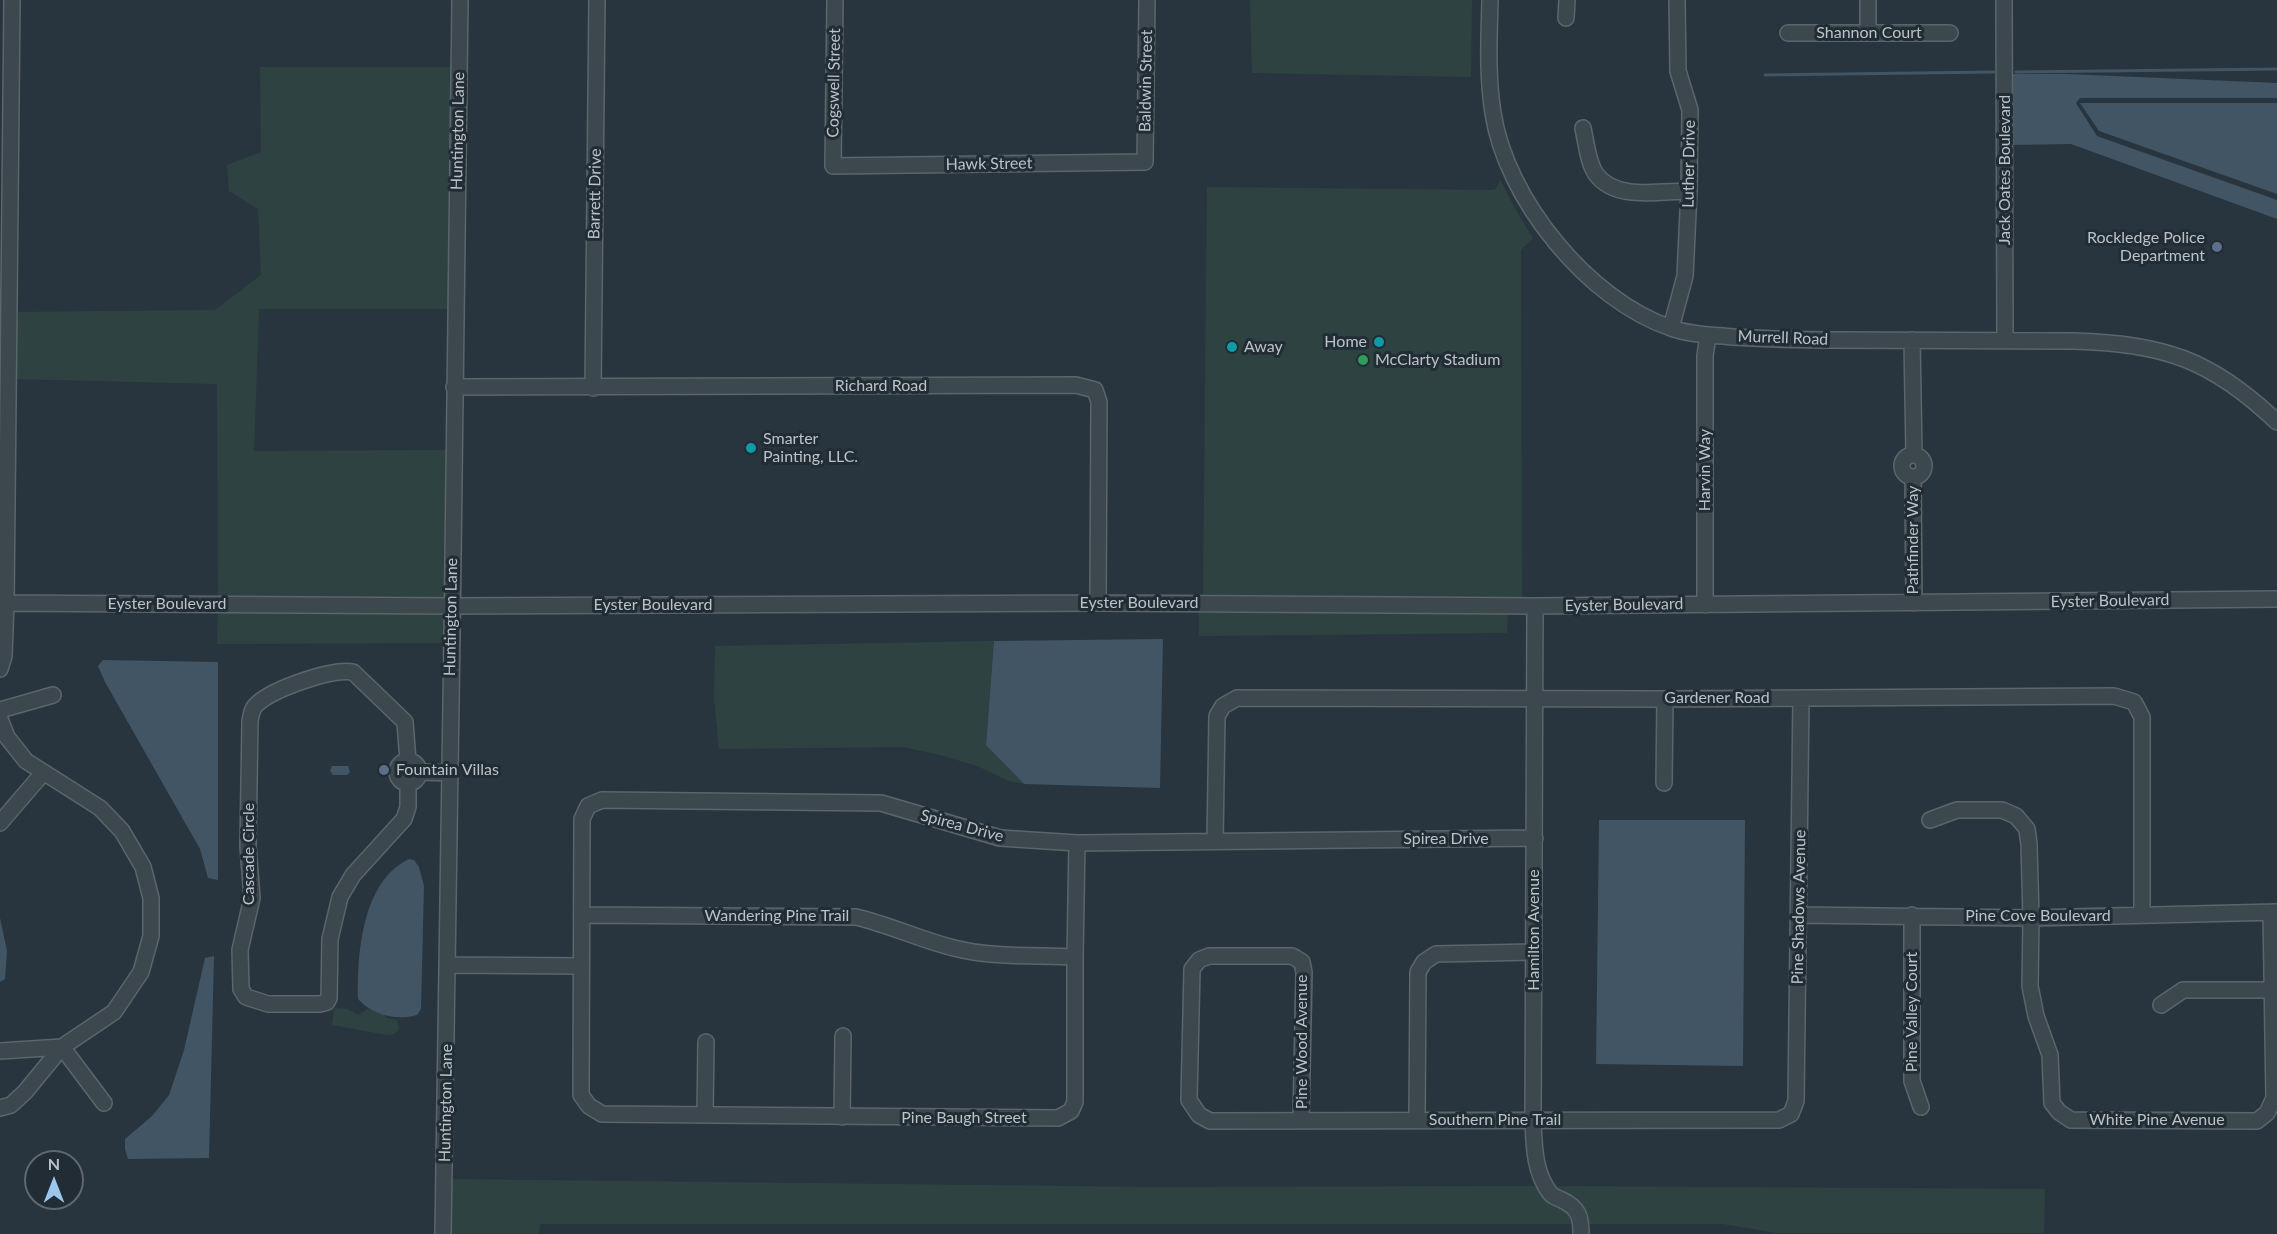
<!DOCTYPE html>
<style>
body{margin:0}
#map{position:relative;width:2277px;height:1234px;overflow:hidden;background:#29353e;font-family:Lato,sans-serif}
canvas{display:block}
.north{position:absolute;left:24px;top:1150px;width:60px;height:60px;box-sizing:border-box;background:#222c34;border:2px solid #5f6870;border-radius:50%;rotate:0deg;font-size:16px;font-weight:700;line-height:24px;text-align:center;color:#bac2c9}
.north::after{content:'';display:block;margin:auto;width:21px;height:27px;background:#9cc6eb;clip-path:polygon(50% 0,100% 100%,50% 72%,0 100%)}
</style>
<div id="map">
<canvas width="2277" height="1234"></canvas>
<div class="north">N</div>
</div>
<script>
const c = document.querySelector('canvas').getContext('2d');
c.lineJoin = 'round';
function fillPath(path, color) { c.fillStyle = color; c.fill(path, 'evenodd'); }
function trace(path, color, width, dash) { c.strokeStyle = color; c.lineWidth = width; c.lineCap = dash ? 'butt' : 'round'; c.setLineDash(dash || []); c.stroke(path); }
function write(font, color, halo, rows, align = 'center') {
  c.font = font + ' Lato,sans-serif'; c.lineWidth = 6; c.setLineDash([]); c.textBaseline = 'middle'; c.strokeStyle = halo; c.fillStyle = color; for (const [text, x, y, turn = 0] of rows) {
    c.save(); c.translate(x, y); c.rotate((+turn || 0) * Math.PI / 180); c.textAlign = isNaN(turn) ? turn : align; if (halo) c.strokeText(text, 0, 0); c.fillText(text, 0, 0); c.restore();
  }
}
const green = new Path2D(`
 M1250,0H1472L1471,77L1252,73Z
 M260,67H454L450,309H259L254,451L448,450L446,600L218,598L217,384L14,379V312L215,310L261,275L258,209L229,191L227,165L261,152Z
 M1500,180L1517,212L1533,238L1521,250L1522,598H1203L1207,187L1492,190L1496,189Z
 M218,610L446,611V643L217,644Z
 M1199,610L1508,612L1507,633L1199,636Z
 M994,641L986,744L1024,784L1009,781L977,766L944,756L904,747L719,749L714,699L715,646Z
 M334,1008L348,1009L358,1015L368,1009L383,1012L386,1018L397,1020L399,1029L394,1034L387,1035L332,1025Z
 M449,1179L1151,1187L1540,1186L1570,1210L1576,1224H540L539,1234H448Z
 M1552,1186L2045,1189L2044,1233H1776L1723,1224H1586Z`);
const water = new Path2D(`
 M2010,74H2067L2277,83V98H2080L2076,103L2097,136L2277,200V219L2071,144L2010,145Z
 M2080,103H2277V194L2099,131Z
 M1163,639L1160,788L1024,784L986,745L994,641Z
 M103,660L218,662V880L208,878L200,849L105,682L98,666Z
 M332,766H348L350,772L347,775H333L330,771Z
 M1599,820H1745L1743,1066L1596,1064Z
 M409,859L414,860L419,867L424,886L421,1009L417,1015C396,1021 373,1015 358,999C357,954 362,881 409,859Z
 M0,918L7,951L5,979L0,982Z
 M214,956L209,1158L128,1159L125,1149V1139L152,1116L169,1095L184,1050L205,958Z`);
const stream = new Path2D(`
 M2016,72L2277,69
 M1765,75L1994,72`);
const minor = new Path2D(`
 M835,0L833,166L1145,162L1147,0
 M1490,0C1489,38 1487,76 1493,113C1506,199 1588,300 1671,328C1690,335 1713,335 1733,337C1767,339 1800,340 1833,340C1913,340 1993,340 2074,341C2164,344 2211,359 2277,422
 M1868,0V33
 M2004,0L2005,340
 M1566,18L1567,0
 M1788,33H1950
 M1583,128C1586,142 1588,163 1596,174C1615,201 1660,191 1689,191
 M1671,328L1685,276L1689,191L1690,110L1678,71L1677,0
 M1912,340L1914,454
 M454,387L1076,385L1095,390L1099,402L1098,603
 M593,388L597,0
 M1902 466a11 11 0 1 1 22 0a11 11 0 1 1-22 0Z
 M1913,477L1914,603
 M0,603L451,606L1098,603L1535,606L2277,599
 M1705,605V356L1708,335
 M1535,606L1533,1120C1534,1145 1534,1172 1550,1193C1553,1197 1558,1198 1562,1200C1579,1208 1581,1217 1581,1234
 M0,669L4,656L6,603L12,0
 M0,710L53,695
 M0,719L7,737L26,761L100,808L122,831L143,867L151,898V936L141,972L114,1012L62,1047L25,1092L11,1105L0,1108
 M397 772a11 11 0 1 1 22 0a11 11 0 1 1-22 0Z
 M408,761L405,722L353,672C332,668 273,689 257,704C252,708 251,715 250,721L248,846L252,898L240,950L241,989L246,997L268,1004H320L327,1002L329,998L330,939L340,897L353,875L404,819L408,807V783
 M419,772L450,773
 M1664,783L1665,699
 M1930,820L1957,810H2002L2016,816L2027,829L2029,844L2031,918L2030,986L2036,1016L2050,1055L2052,1103L2059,1112L2071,1120L2257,1121L2267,1113L2274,1098L2271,913
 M0,823L43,773
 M1215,841L1217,716L1223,706L1237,698L1665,699L2114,696L2134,702L2142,717V915
 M1077,843L1075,957V1102L1071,1111L1058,1118L602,1114L589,1106L581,1095L582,819L588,806L602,800L881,803L1000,838L1077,843L1535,838
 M582,915L856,917C890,925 921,940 954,948C993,958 1035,955 1075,957
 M1799,915L2031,918L2277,912
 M1912,915V1081L1921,1107
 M448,965L581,966
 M2161,1005L2183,990H2272
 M62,1047L104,1103
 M0,1051L62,1047
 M705,1114L706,1042
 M842,1117L843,1036
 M1417,1120L1418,972L1424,962L1436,954L1534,952
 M1301,1121L1304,972L1302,962L1292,956H1209L1199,960L1192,969L1189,1100L1199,1115L1210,1121C1399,1121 1589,1120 1779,1120L1791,1114L1796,1101L1801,698
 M443,1234C451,823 454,411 460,0`);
const markers = [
 [2217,247,6,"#5c6f8a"],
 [1379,342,6,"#0f9aa8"],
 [1232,347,6,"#0f9aa8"],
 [1363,360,6,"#2e9e5b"],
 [751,448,6,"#0f9aa8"],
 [384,770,6,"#5c6f8a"]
];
const streetNames = [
 ["Shannon Court",1869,33],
 ["Baldwin Street",1146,81,-89],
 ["Cogswell Street",834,83,-89],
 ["Huntington Lane",458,131,-89],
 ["Hawk Street",989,164,-1],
 ["Luther Drive",1689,164,-89],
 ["Jack Oates Boulevard",2005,170,-90],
 ["Barrett Drive",595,194,-89],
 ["Murrell Road",1783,338,2],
 ["Richard Road",881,386],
 ["Harvin Way",1705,470,-90],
 ["Pathfinder Way",1913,540,-90],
 ["Eyster Boulevard",2110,601,-1],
 ["Eyster Boulevard",1139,603],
 ["Eyster Boulevard",167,604],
 ["Eyster Boulevard",653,605],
 ["Eyster Boulevard",1624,605,-1],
 ["Huntington Lane",451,617,-89],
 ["Gardener Road",1717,698],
 ["Spirea Drive",962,826,15],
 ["Spirea Drive",1446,839],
 ["Cascade Circle",249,854,-90],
 ["Pine Shadows Avenue",1799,907,-89],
 ["Wandering Pine Trail",777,916],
 ["Pine Cove Boulevard",2038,916],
 ["Hamilton Avenue",1534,930,-90],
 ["Pine Valley Court",1912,1012,-90],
 ["Pine Wood Avenue",1302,1042,-90],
 ["Huntington Lane",446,1103,-89],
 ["Pine Baugh Street",964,1118],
 ["Southern Pine Trail",1495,1120],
 ["White Pine Avenue",2157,1120]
];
const poiNames = [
 ["Rockledge Police",2205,238,"right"],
 ["Department",2205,256,"right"],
 ["Home",1367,342,"right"],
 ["Away",1244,347],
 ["McClarty Stadium",1375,360],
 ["Smarter",763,439],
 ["Painting, LLC.",763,457],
 ["Fountain Villas",396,770]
];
fillPath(green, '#2e4341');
fillPath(water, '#415565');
trace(stream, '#415565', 3);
trace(minor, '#5b656c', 18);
trace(minor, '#3d474e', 15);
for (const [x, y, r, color] of markers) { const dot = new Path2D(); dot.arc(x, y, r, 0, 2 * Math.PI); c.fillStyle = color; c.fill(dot); trace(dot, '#222c34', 2); }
write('16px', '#bac2c9', '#222c34', streetNames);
write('16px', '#bac2c9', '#222c34', poiNames, 'left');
</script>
